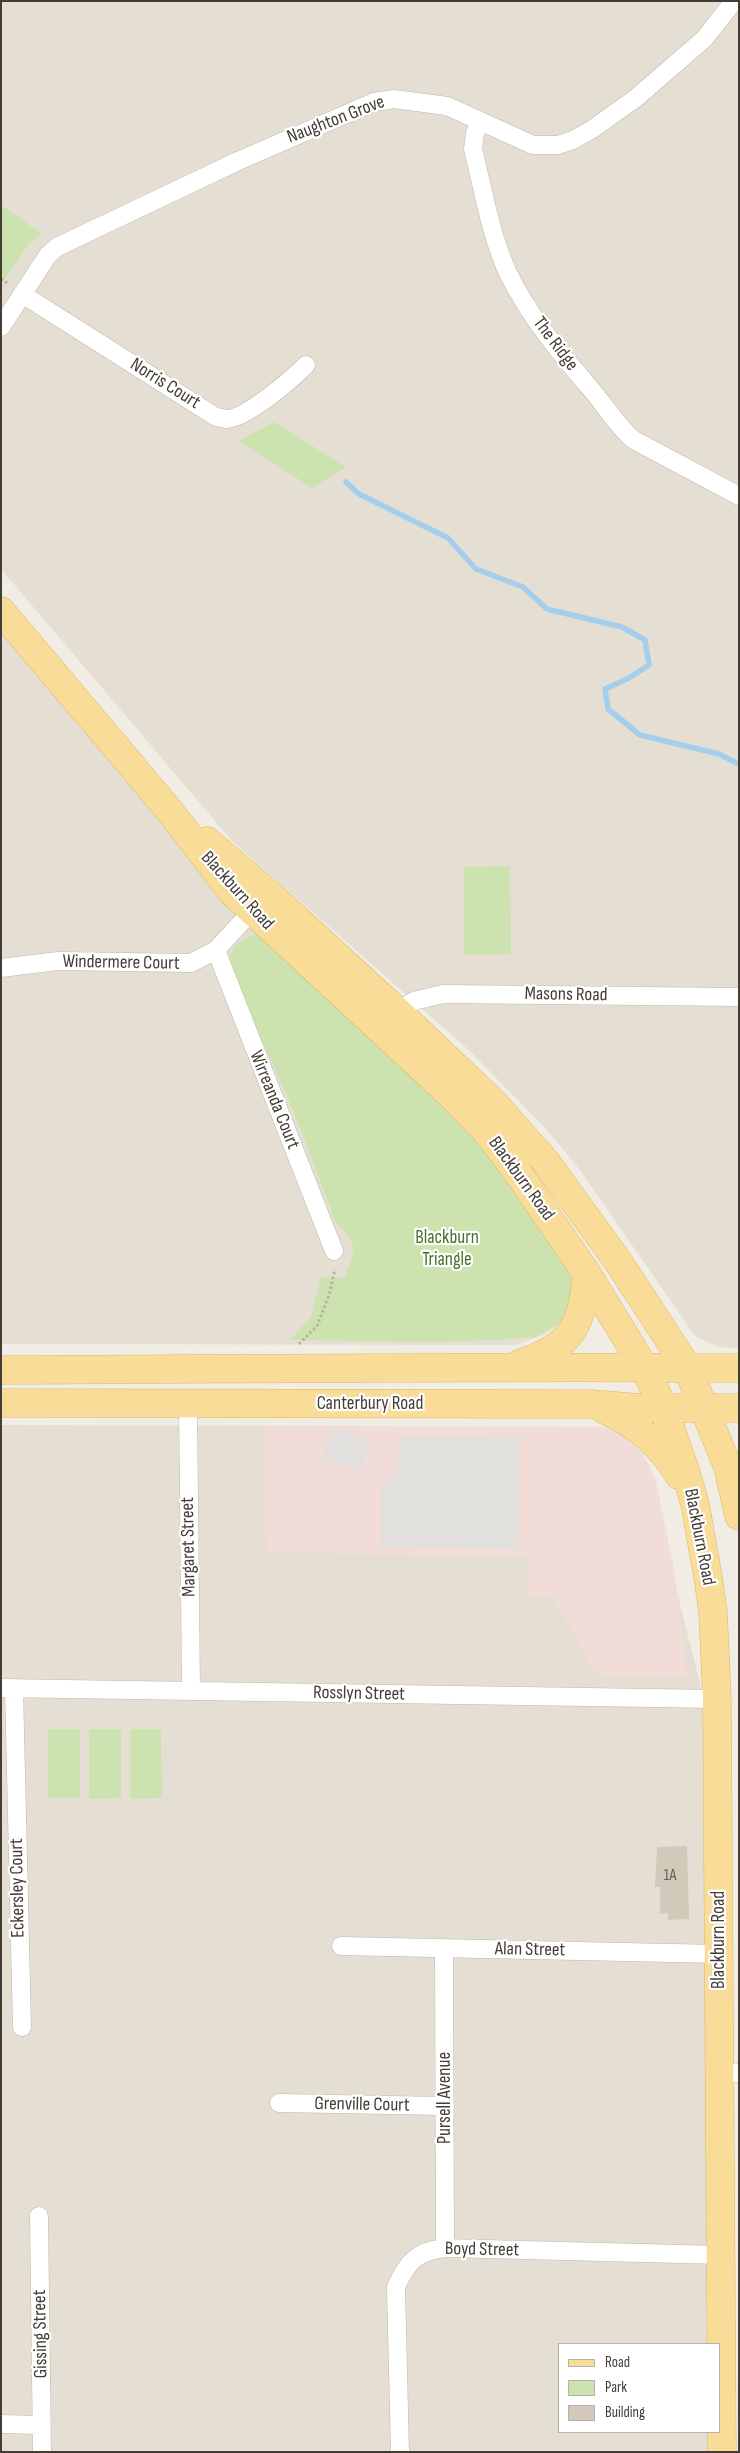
<!DOCTYPE html>
<style>
body{margin:0}
#map{position:relative;width:740px;height:2453px;overflow:hidden;background:#f1ede5;font-family:"Sofia Sans Condensed",sans-serif}
canvas{display:block}
.frame{position:absolute;inset:0;border:2px solid #433d35;pointer-events:none}
.legend{position:absolute;left:558px;top:2343px;width:162px;height:90px;box-sizing:border-box;background:#fff;border:1px solid #b4b1ae;margin:0;padding:6px 9px;list-style:none;font-size:15px;color:#433d35}
.legend li{display:flex;align-items:center;gap:10px;height:25px}
.legend b{width:25px;border:1px solid #b4b1ae}
</style>
<div id="map">
<canvas width="740" height="2453"></canvas>
<div class="frame"></div>
<ul class="legend">
<li><b style="height:6px;background:#f8dc97"></b>Road</li>
<li><b style="height:14px;background:#cce3af"></b>Park</li>
<li><b style="height:14px;background:#d2c9bb"></b>Building</li>
</ul>
</div>
<script>
const c = document.querySelector('canvas').getContext('2d');
c.lineJoin = 'round';
function fillPath(path, color) { c.fillStyle = color; c.fill(path, 'evenodd'); }
function trace(path, color, width, dash) { c.strokeStyle = color; c.lineWidth = width; c.lineCap = dash ? 'butt' : 'round'; c.setLineDash(dash || []); c.stroke(path); }
function write(font, color, halo, rows, align = 'center') {
  c.font = font + ' "Sofia Sans Condensed",sans-serif'; c.lineWidth = 4.5; c.setLineDash([]); c.textBaseline = 'middle'; c.strokeStyle = halo; c.fillStyle = color; for (const [text, x, y, turn = 0] of rows) {
    c.save(); c.translate(x, y); c.rotate((+turn || 0) * Math.PI / 180); c.textAlign = isNaN(turn) ? turn : align; if (halo) c.strokeText(text, 0, 0); c.fillText(text, 0, 0); c.restore();
  }
}
const residential = new Path2D(`
 M1,1H739V1348L718,1347L695,1336L580,1170L547,1130L470,1051L232,841L1,569Z
 M1,608L574,1316L543,1335L516,1345L1,1344Z
 M1,1425L612,1427L642,1453L717,1751L715,2344H559V2432H714V2452H1Z`);
const medical = new Path2D(`
 M264,1427H611L624,1436L648,1463L656,1482L674,1568L687,1677L597,1675L551,1595H528L527,1556L266,1553Z`);
const green = new Path2D(`
 M1,205L41,233L29,244L1,285Z
 M274,422L346,467L312,488L239,441Z
 M510,866L511,954L464,955V867Z
 M255,935L265,937L440,1101L495,1158L572,1268L577,1288L570,1318L535,1337L496,1340L432,1342L290,1340L311,1317L321,1278L345,1277C356,1249 359,1244 336,1223C315,1166 292,1104 266,1049C258,1032 231,993 229,978C226,957 234,939 255,935Z
 M48,1729H80V1798H48Z
 M89,1729H121V1798L89,1799Z
 M130,1729H161L162,1798L130,1799Z`);
const parking = new Path2D(`
 M334,1427L371,1441L360,1471L322,1458Z
 M399,1436L519,1437L518,1548L381,1547V1483L398,1473Z`);
const stream = new Path2D(`
 M346,482L359,494L448,538L476,569L523,587L547,609L622,627L645,640L649,665L629,678L605,689L608,709L640,735L719,754L739,764`);
const building = new Path2D(`
 M687,1846L689,1919L668,1920V1913L660,1914V1887H655L657,1847Z`);
const path = new Path2D(`
 M1,279L7,283
 M299,1344L317,1326L329,1295L335,1269`);
const street = new Path2D(`
 M481,122L475,133L473,149C483,189 491,237 508,273C529,316 559,352 590,388C605,405 616,425 634,440L739,496
 M22,294L216,417C219,417 224,419 227,419C247,418 292,379 306,365
 M1,327L48,255L57,247L238,161L374,102L394,99L447,106L533,145H558L573,140L591,130L636,98L704,39L734,1
 M216,950L334,1251
 M1,968L58,961L191,963L216,950L251,912
 M398,1012L414,1001L443,994L739,997
 M188,1403L191,1691
 M1,1688L717,1699
 M14,1688L22,2027
 M341,1946L719,1954
 M444,1949L445,2248
 M720,2074L739,2073
 M279,2103L445,2106
 M39,2216L42,2452
 M1,2424L42,2425
 M400,2452L396,2287C407,2262 417,2251 445,2248L721,2255`);
const primary = new Path2D(`
 M1,611L169,810L232,892L451,1095L488,1133L518,1173L587,1274L644,1367L663,1407L685,1470L695,1504L708,1577L713,1612L717,1699L722,2452
 M207,841L268,893L398,1012L493,1102L546,1162L617,1260L687,1367L728,1467L739,1516
 M521,1363C574,1345 581,1326 587,1274
 M1,1370C247,1369 493,1366 739,1368
 M1,1403L591,1404L639,1408H739
 M603,1409C635,1423 661,1445 679,1475`);
const numberNames = [
 ["1A",670,1876]
];
const streetNames = [
 ["Naughton Grove",336,120,-21],
 ["The Ridge",555,344,53],
 ["Norris Court",165,384,32],
 ["Blackburn Road",237,891,48],
 ["Windermere Court",121,963,1],
 ["Masons Road",566,995,1],
 ["Wirreanda Court",274,1100,68],
 ["Blackburn Road",521,1179,54],
 ["Canterbury Road",370,1404],
 ["Blackburn Road",699,1537,79],
 ["Margaret Street",189,1547,-91],
 ["Rosslyn Street",359,1694,1],
 ["Eckersley Court",18,1888,-91],
 ["Blackburn Road",719,1940,-90],
 ["Alan Street",530,1950,1],
 ["Pursell Avenue",445,2098,-90],
 ["Grenville Court",362,2105,1],
 ["Boyd Street",482,2250,1],
 ["Gissing Street",41,2334,-91]
];
const parkNames = [
 ["Blackburn",447,1238],
 ["Triangle",447,1260]
];
fillPath(residential, '#e5dfd3');
fillPath(medical, '#f1dcd8');
fillPath(green, '#cce3af');
fillPath(parking, '#e2e0dd');
trace(stream, '#a4ceeb', 5.5);
fillPath(building, '#d2c9bb');
trace(street, '#bfb8ab', 19);
trace(primary, '#dbb868', 29);
trace(path, '#bdb09a', 3, [2.5, 2.5]);
trace(street, '#fff', 18);
trace(primary, '#f8dc97', 28);
write('16px', '#676056', null, numberNames);
write('19px', '#433d35', '#fff', streetNames);
write('19px', '#46712c', '#fff', parkNames);
</script>
